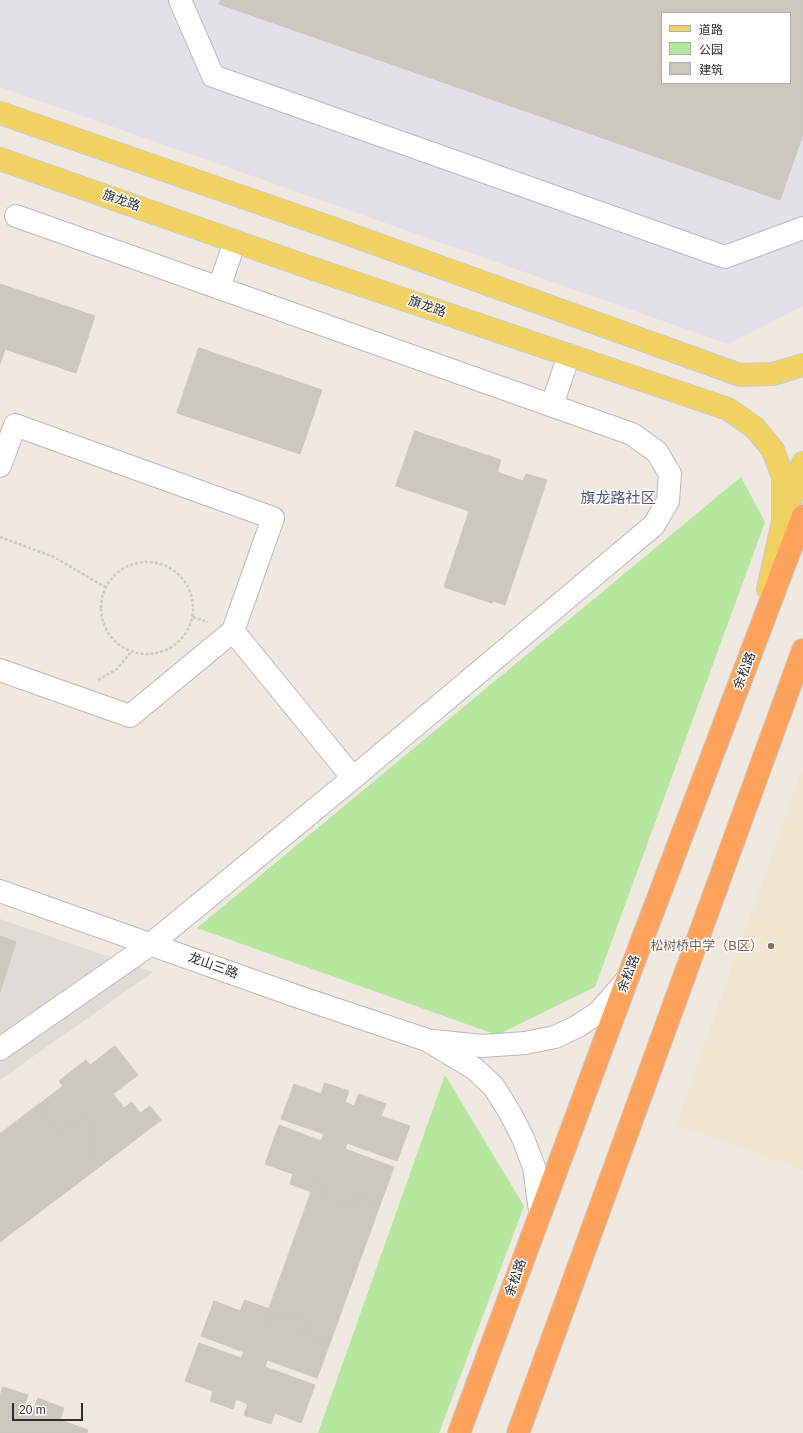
<!DOCTYPE html>
<meta charset="utf-8">
<style>
body{margin:0}
#map{position:relative;width:803px;height:1433px;overflow:hidden;background:#efe9e1;font-family:Arial,"Noto Sans SC",sans-serif}
canvas{display:block}
.legend{position:absolute;left:661px;top:12px;width:130px;height:72px;box-sizing:border-box;background:#fff;border:1px solid #ababab;margin:0;padding:5px 7px;list-style:none;font-size:12px;color:#2e2e2e}
.legend li{display:flex;align-items:center;gap:8px;height:20px}
.legend b{width:20px;border:1px solid #ababab}
.scale{position:absolute;left:12px;top:1403px;width:71px;height:18px;box-sizing:border-box;border:2px solid #2e2e2e;border-top:0;padding-left:5px;font-size:12px;line-height:14px;white-space:nowrap;color:#2e2e2e;-webkit-text-stroke:3px #fff;paint-order:stroke}
</style>
<div id="map">
<canvas width="803" height="1433"></canvas>
<ul class="legend">
<li><b style="height:5px;background:#f2d163"></b>道路</li>
<li><b style="height:11px;background:#b6e59e"></b>公园</li>
<li><b style="height:11px;background:#cbc7bf"></b>建筑</li>
</ul>
<div class="scale">20 m</div>
</div>
<script>
const c = document.querySelector('canvas').getContext('2d');
c.lineJoin = 'round';
function fillPath(path, color) { c.fillStyle = color; c.fill(path, 'evenodd'); }
function trace(path, color, width, dash) { c.strokeStyle = color; c.lineWidth = width; c.lineCap = dash ? 'butt' : 'round'; c.setLineDash(dash || []); c.stroke(path); }
function write(font, color, halo, rows, align = 'center') {
  c.font = font + ' Arial,"Noto Sans SC",sans-serif'; c.lineWidth = 3; c.setLineDash([]); c.textBaseline = 'middle'; c.strokeStyle = halo; c.fillStyle = color; for (const [text, x, y, turn = 0] of rows) {
    c.save(); c.translate(x, y); c.rotate((+turn || 0) * Math.PI / 180); c.textAlign = isNaN(turn) ? turn : align; if (halo) c.strokeText(text, 0, 0); c.fillText(text, 0, 0); c.restore();
  }
}
const industrial = new Path2D(`
 M0,0H803V306L728,344L0,87ZM662,13H790V83H662Z`);
const education = new Path2D(`
 M803,768V1170L676,1125Z`);
const green = new Path2D(`
 M741,477L765,522L595,987L497,1035L197,928Z
 M445,1075L524,1206L439,1433H318Z`);
const plaza = new Path2D(`
 M0,919L153,972L0,1080Z`);
const building = new Path2D(`
 M221,0H803V134L780,200L219,4ZM662,13H790V83H662Z
 M0,284L95,316L76,373L5,349L0,364Z
 M199,348L322,390L300,454L177,413Z
 M415,431L501,460L497,472L523,481L526,474L547,480L505,605L493,601L492,603L444,587L469,511L396,486Z
 M0,936L16,942L0,992Z
 M115,1046L138,1075L113,1094L124,1108L132,1102L140,1113L150,1106L161,1120L102,1165L90,1150L95,1146L87,1135L95,1129L84,1115L60,1133L38,1105L63,1086L59,1081L86,1060L90,1065Z
 M325,1083L349,1091L345,1102L354,1106L359,1094L386,1104L381,1116L410,1126L397,1161L347,1143L345,1149L394,1167L380,1205L355,1196L351,1207L324,1197L328,1186L315,1182L312,1192L290,1184L293,1174L265,1164L279,1125L321,1141L324,1134L281,1119L294,1084L321,1094Z
 M38,1105L60,1133L84,1115L95,1129L87,1135L95,1146L90,1150L102,1165L0,1242V1134Z
 M315,1182L328,1186L324,1197L351,1207L355,1196L380,1205L330,1343L301,1333L306,1321L279,1311L274,1323L265,1320Z
 M245,1300L269,1309L265,1320L274,1323L279,1311L306,1321L301,1333L330,1343L317,1378L267,1360L265,1367L315,1385L301,1423L275,1413L271,1424L244,1415L248,1404L236,1399L233,1409L210,1401L213,1391L185,1381L199,1343L241,1358L244,1352L201,1336L214,1301L240,1311Z
 M3,1387L28,1395L24,1407L33,1410L38,1398L64,1408L60,1420L88,1430L87,1433H0V1397Z`);
const path = new Path2D(`
 M0,537L54,557L105,587
 M101 608a46 46 0 1 1 92 0a46 46 0 1 1-92 0Z
 M193,617L208,622
 M98,680L117,669L131,652`);
const minor = new Path2D(`
 M180,0L213,76L725,257L803,228
 M219,288L235,241
 M552,405L569,355
 M0,466L15,425L273,518L233,631L130,716L0,670
 M233,631L353,778
 M0,891L296,996L427,1040L475,1069L494,1087L509,1111L522,1136L534,1167L540,1211
 M434,1041L482,1046L525,1043L555,1037L578,1026L599,1012L626,981
 M0,1049L151,944L353,778L654,525L668,501L670,474L657,452L632,434L16,216`);
const major = new Path2D(`
 M0,113L329,227L740,375L773,374L803,365
 M0,159L314,269L728,409L755,428L773,450L783,477V521
 M768,589L783,521L803,463`);
const highway = new Path2D(`
 M459,1433L627,980L803,516
 M518,1433L803,650`);
const markers = [
 [771,946,4,"#8d6e63"]
];
const streetNames = [
 ["旗龙路",121,201,19],
 ["旗龙路",427,307,19],
 ["余松路",745,671,-69],
 ["龙山三路",213,966,20],
 ["余松路",629,974,-69],
 ["余松路",516,1278,-70]
];
const educationNames = [
 ["松树桥中学（B区）",763,946]
];
const quarterNames = [
 ["旗龙路社区",618,499]
];
fillPath(industrial, '#e3e1e8');
fillPath(education, '#f0e6d1');
fillPath(green, '#b6e59e');
fillPath(plaza, '#dfdcd8');
fillPath(building, '#cbc7bf');
trace(building, '#cbc5ba', 1);
trace(minor, '#b4b7c1', 24);
trace(major, '#c9c9c9', 24);
trace(highway, '#c9c9c9', 24);
trace(path, '#c9c9c9', 2.5, [3, 2]);
trace(minor, '#fff', 22);
trace(major, '#f2d163', 22);
trace(highway, '#ffa35c', 22);
for (const [x, y, r, color] of markers) { const dot = new Path2D(); dot.arc(x, y, r, 0, 2 * Math.PI); c.fillStyle = color; c.fill(dot); trace(dot, '#fff', 1.5); }
write('13px', '#2e2e2e', '#fff', streetNames);
write('13px', '#785e54', '#fff', educationNames, 'right');
write('15px', '#4d5680', '#fff', quarterNames);
</script>
